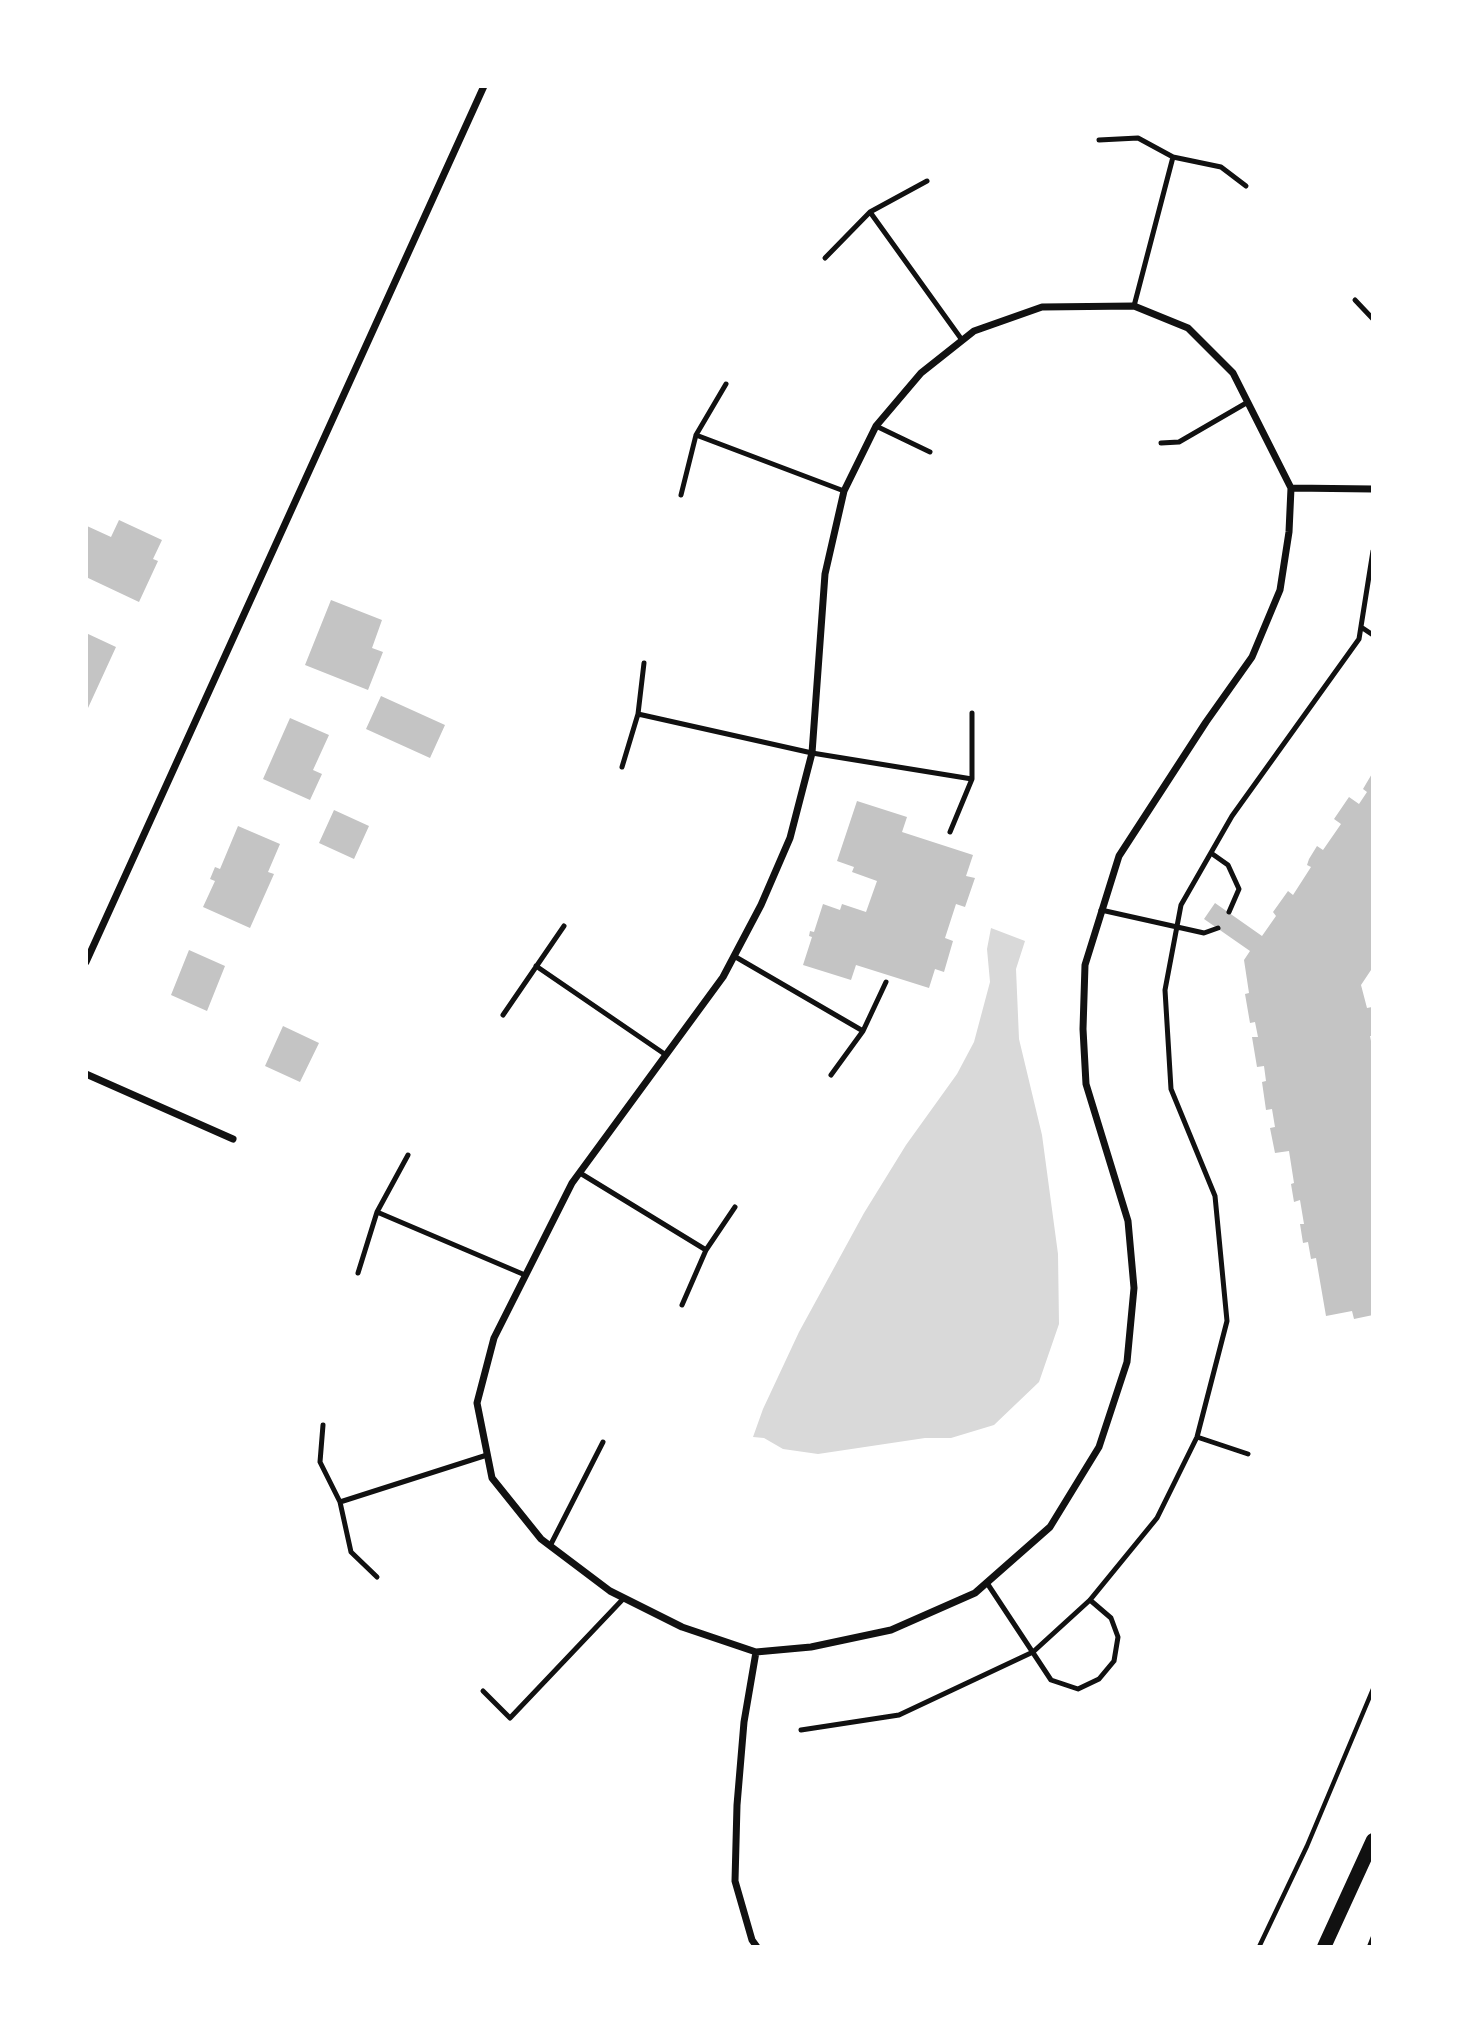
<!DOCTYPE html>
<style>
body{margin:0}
#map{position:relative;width:1459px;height:2033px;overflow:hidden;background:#fff;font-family:Jost,sans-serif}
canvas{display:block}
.frame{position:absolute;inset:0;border:88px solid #fff;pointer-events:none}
</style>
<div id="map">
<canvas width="1459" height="2033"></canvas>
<div class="frame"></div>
</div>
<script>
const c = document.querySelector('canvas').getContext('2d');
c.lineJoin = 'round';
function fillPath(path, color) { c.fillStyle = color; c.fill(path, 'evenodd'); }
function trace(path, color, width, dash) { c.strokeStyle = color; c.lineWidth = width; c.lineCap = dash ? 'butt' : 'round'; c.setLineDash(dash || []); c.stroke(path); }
const water = new Path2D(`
 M991,928L1025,941L1016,969L1019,1039L1042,1135L1058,1254L1059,1324L1039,1382L994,1425L951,1438H925L818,1454L783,1449L764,1438L753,1437L763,1409L799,1332L864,1213L906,1145L957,1074L974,1042L990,982L987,949Z`);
const building = new Path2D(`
 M119,520L162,540L153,559L158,561L139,602L86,577L87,526L111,537Z
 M331,600L382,620L372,648L383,652L368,690L305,665Z
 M86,633L116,647L88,708L86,707Z
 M381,696L445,725L430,758L366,729Z
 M290,718L329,735L313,770L322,774L310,800L263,779Z
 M1373,772V967L1361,985L1367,1008L1372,1007L1373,1015V1036H1370L1373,1051V1315L1354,1319L1352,1311L1326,1316L1316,1258L1311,1259L1308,1242L1303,1243L1300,1224H1304L1300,1200L1294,1202L1291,1184L1294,1183L1289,1151L1275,1153L1270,1128L1275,1127L1272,1109L1266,1110L1262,1082L1266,1081L1264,1066L1257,1067L1252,1037H1258L1255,1022L1250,1023L1245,994L1249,993L1244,960L1250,951L1204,919L1215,903L1262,936L1276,916L1273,912L1288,891L1293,895L1311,867L1307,865L1309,859L1317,846L1323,850L1341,824L1334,819L1349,797L1359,804L1367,792L1363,789Z
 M857,801L907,817L902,832L973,855L966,876L975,878L965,907L956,904L945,938L953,941L944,972L935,969L929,988L856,965L851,980L803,965L812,937L809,936L810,931L814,932L823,904L840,910L842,904L866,912L877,881L852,872L854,867L837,861Z
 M334,810L369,826L354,859L319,843Z
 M238,826L280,844L268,872L274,874L250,928L203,907L215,881L210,879L215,867L220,869Z
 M189,950L225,966L207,1011L171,995Z
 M283,1026L319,1043L300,1082L265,1066Z`);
const path = new Path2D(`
 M1259,1947L1307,1846L1373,1689
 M1369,1947L1373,1937`);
const service = new Path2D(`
 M1099,140L1138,138L1173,157L1221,167L1246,186
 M870,212L962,340
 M825,258L870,212L927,181
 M1355,300L1373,319
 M1134,306L1173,157
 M876,426L930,452
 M696,435L844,491
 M1161,443L1179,442L1248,402
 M681,495L696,435L726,384
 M1361,627L1373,635
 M638,714L812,753L972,779
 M622,767L638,714L644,663
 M950,832L972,779V713
 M1211,853L1228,865L1239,889L1229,912
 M1101,910L1204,933L1218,928
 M734,956L863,1031
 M536,966L666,1055
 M503,1015L564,926
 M831,1075L863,1031L886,982
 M580,1173L706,1250
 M377,1212L525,1275
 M358,1273L377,1212L408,1155
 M682,1305L706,1250L735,1207
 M323,1425L320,1462L340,1502L351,1552L377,1577
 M1197,1437L1248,1454
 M340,1502L487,1455
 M550,1546L603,1442
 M987,1583L1051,1680L1078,1689L1099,1679L1114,1661L1118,1637L1111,1618L1090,1600
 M483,1691L510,1718L624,1598
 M801,1730L899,1715L1033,1652L1090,1600L1157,1518L1197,1437L1227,1321L1215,1196L1171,1089L1165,990L1181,905L1232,816L1359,639L1373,551`);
const minor = new Path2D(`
 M1134,306L1188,328L1233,373L1291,488L1289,532L1280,590L1252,657L1206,722L1119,856L1085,965L1083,1029L1086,1084L1128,1221L1134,1288L1127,1362L1099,1447L1050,1527L975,1593L891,1630L811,1647L756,1652L682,1627L610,1591L541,1539L492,1478L477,1403L494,1338L572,1183L723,977L761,905L790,838L812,753L825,574L844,491L876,426L921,373L974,331L1042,307Z
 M1291,488L1373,489
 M86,962L484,86
 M86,1074L233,1139
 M756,1652L744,1722L737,1805L735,1881L752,1940L757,1947`);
const secondary = new Path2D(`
 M1324,1947L1373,1840`);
fillPath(water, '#d9d9d9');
fillPath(building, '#c4c4c4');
trace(path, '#111', 4.5);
trace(service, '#111', 5);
trace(minor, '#111', 7);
trace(secondary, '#111', 14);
</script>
